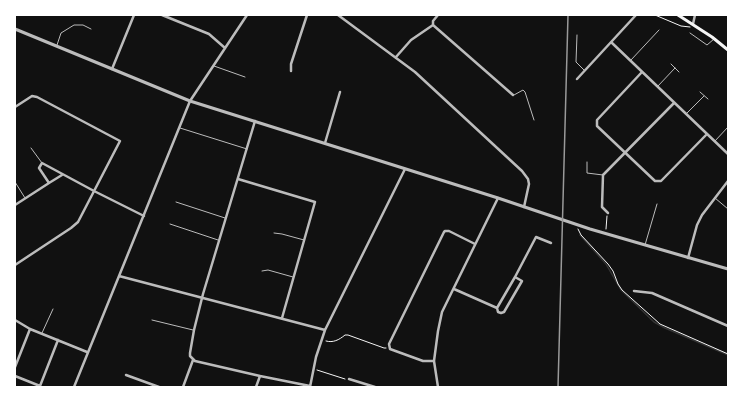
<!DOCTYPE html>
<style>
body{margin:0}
#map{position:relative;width:743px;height:402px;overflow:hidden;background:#111;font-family:Jost,sans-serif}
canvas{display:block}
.frame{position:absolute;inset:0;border:16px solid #fff;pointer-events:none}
</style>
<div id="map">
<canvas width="743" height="402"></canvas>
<div class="frame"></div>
</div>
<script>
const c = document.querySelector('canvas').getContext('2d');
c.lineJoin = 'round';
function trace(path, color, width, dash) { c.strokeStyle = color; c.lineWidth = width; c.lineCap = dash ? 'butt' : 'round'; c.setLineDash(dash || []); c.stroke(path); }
const stream = new Path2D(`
 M580,235L606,264L621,290L654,322L665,328L728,355`);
const path = new Path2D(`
 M655,15L681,26L690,27
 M578,229L581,235L608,264L613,271L618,284L622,290L660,324L728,354
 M606,229L607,216
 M326,341C333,343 339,340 345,335H348L384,348H386
 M317,370L345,379`);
const service = new Path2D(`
 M690,33L707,45L714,39
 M577,35L576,62L584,70
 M57,45L61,33L74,25H83L91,29
 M631,60L659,30
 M671,64L679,72
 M214,66L245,77
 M658,86L675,68
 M700,92L708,99
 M514,95L523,90L525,92L534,120
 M686,114L704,96
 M180,128L247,149
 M715,141L728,127
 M31,148L42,163
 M587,162V173L603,175
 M15,182L25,198
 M715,198L728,209
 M176,202L225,218
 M170,224L218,240
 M274,233L282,234L304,240
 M645,245L657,204
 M262,271L268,270L293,277
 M152,320L193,330
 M42,333L53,309`);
const minor = new Path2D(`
 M162,15L209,34L225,48
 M338,15L415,72L522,171L528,179L529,184L524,207
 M693,24L695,15
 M433,25V21L438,15
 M611,42L728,154
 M396,57L411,40L433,25L513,95
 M112,69L134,15
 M291,71V64L307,15
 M642,72L597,120V126L655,181H661L707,134
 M577,79L636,15
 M15,107L32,96L37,97L120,141L78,222L71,228L15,265
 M255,121L203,294L194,330L190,353V356L195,361L260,376L310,386
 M325,143L340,92
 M62,175L49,183L39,168L42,163L94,191L144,216
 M238,179L315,202L282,318
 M15,205L49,183
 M608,213L602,207L603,175L674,103
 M688,258L697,225L702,215L728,181
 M119,276L325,330
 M515,277L536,237L551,243
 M454,289L497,308L498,312L501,313L504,312L522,281L515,277L497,308
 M634,291L652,293L728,326
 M15,320L30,329L87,352
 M434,361H423L390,349L389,344L444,232L445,231H449L475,244
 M15,367L30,329
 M126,375L159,387
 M15,376L40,386L58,340
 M349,379L375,387
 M74,387L190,101L247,15
 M183,387L193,360
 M256,387L260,376
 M310,387L316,357L325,330L405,169
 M438,387L434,361L438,331L442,312L498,198`);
const tertiary = new Path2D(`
 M15,29L190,101L498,198L590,229L728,269`);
const secondary = new Path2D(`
 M678,15L712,37L728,50`);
const rail = new Path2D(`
 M558,387L568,15`);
trace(stream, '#333', 1.5);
trace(path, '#f5f5f5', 1);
trace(service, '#bcbcbc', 1);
trace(minor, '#bcbcbc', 2.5);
trace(tertiary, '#bcbcbc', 3);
trace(secondary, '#f5f5f5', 3);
trace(rail, '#9a9a9a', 1.5);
</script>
